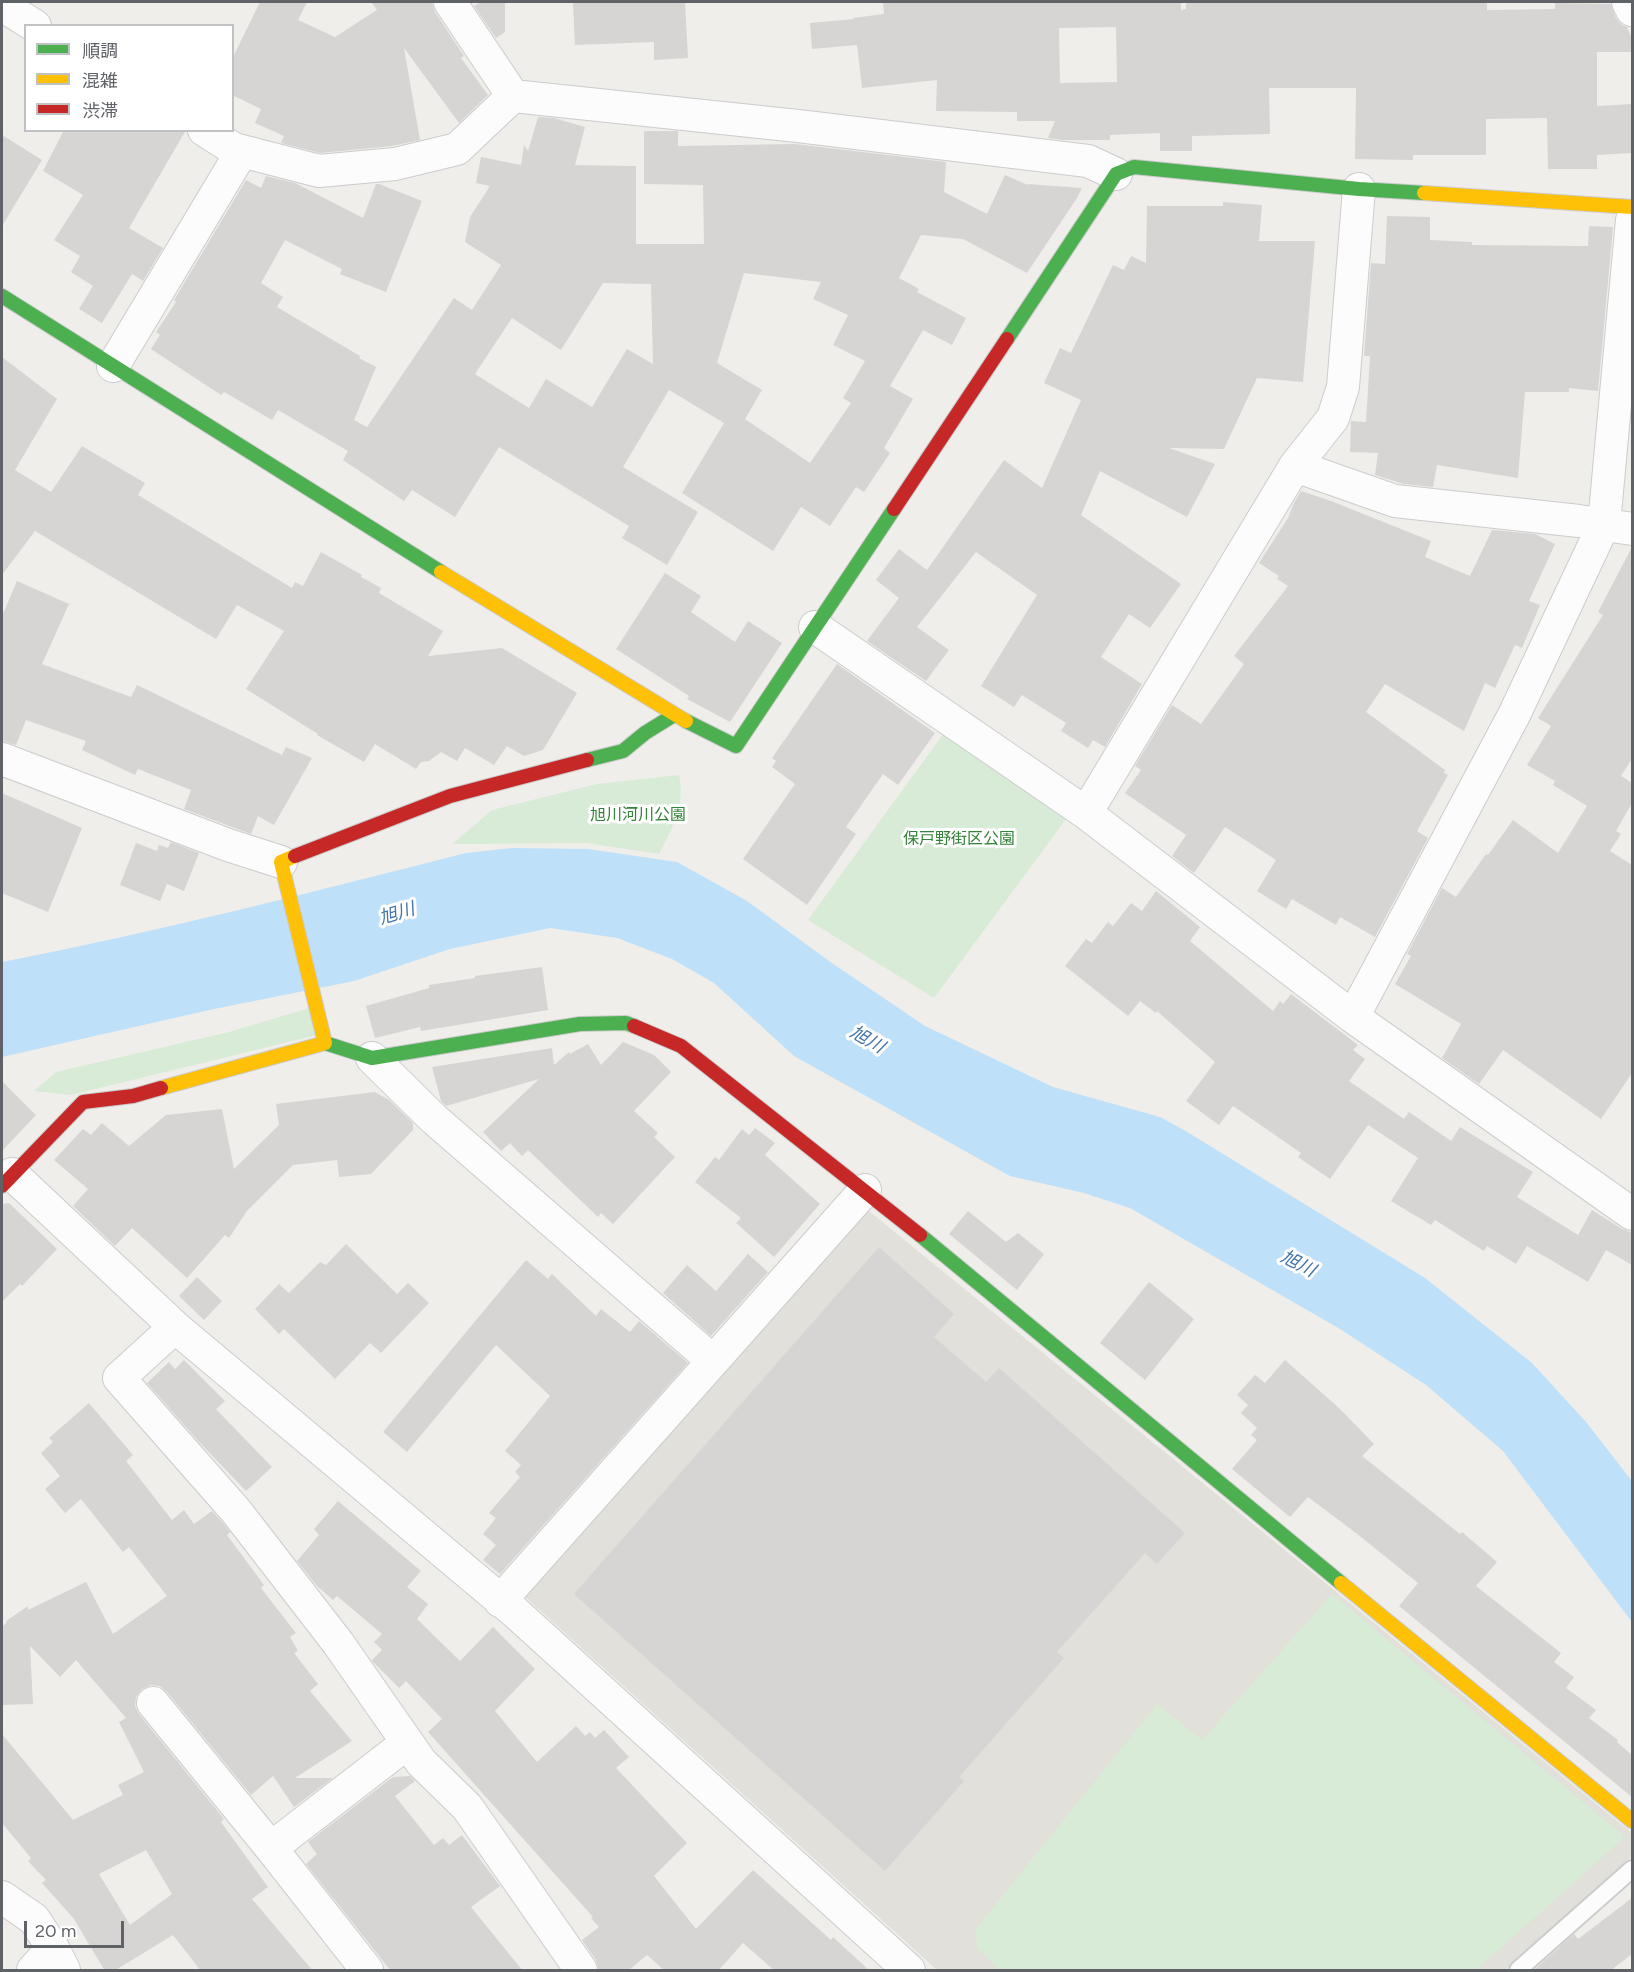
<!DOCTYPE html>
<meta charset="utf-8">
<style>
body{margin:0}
#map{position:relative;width:1634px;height:1972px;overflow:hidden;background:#efeeea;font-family:Figtree,"Noto Sans JP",sans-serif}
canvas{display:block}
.frame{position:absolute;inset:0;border:3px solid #5f6368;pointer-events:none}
.legend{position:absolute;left:24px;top:24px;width:210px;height:108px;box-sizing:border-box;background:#fff;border:2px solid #bfc1c3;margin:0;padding:8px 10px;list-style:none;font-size:18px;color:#5f6368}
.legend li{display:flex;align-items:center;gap:12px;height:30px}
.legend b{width:30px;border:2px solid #bfc1c3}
.scale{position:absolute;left:24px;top:1921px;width:100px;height:27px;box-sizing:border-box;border:3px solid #5f6368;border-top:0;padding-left:8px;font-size:18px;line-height:21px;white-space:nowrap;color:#5f6368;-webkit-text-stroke:4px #fff;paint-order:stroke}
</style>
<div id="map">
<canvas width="1634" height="1972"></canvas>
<div class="frame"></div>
<ul class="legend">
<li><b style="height:8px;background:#4caf50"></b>順調</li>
<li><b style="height:8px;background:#ffc107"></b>混雑</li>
<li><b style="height:8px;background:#c62828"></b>渋滞</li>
</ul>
<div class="scale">20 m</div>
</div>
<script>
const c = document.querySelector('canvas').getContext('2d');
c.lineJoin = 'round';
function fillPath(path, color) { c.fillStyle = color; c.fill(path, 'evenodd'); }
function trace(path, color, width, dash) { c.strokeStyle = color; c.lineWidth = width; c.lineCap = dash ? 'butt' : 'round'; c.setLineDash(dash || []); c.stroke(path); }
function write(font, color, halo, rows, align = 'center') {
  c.font = font + ' Figtree,"Noto Sans JP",sans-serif'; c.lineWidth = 6; c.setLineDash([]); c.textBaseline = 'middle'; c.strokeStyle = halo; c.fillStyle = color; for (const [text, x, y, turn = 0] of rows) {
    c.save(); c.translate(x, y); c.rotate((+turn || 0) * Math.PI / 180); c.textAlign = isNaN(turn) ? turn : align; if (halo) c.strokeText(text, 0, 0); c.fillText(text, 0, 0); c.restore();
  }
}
const education = new Path2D(`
 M864,1207L1632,1833V1856L1505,1970H937L523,1595Z`);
const green = new Path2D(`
 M949,726L1072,811L934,998L808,920Z
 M679,775C686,802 672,830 659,854L587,843L452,844L492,810L597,784Z
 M309,1008L317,1035L71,1095L34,1091L56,1072L229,1032Z
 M1332,1594L1625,1837L1476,1970H1000L977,1948L976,1929L1157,1704L1202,1740Z`);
const water = new Path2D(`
 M512,848L588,849L677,862L747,901L829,961L925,1026L1053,1087L1160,1117L1184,1130L1425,1278L1532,1363L1586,1422L1632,1481V1622L1503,1451L1426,1385L1340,1329L1130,1208L1084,1193L1010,1176L794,1056L714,983L672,959L617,938L550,928L450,949L354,981L214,1009L2,1057V962C158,932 312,892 466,853Z`);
const building = new Path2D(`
 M260,2H307L298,20L335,37L377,10L371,2H432L435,12L464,56L461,58L488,95L459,123L404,48L420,140L392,146L320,153L281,143L284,136L255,123L261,109L232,95V59Z
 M481,2H505V32L496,38L474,6Z
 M573,2H685L688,58L654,60V42L575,45Z
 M883,2H1181V10L1186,9V2H1487V10L1555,9V3L1611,4L1616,18L1622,25L1627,27L1632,39V52H1597V106L1632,104V153L1597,155V169H1548L1547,118L1486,119V155H1413V160L1355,159L1356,88H1269L1270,134L1192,136V151H1160V133L1110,135V140H1064L1048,138L1055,121H1017V112L936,111L937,80L862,88L857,45L812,49L810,23L854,19L853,18L884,14ZM1116,27L1117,82L1060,83L1059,28Z
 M538,117L554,118L585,127L575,165L636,166V244H704L703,185L644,184V131H678V146L795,144L946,162L944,192L987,214L1005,175L1028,185V184L1082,188L1077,198L1027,273L963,239L921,235L899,278L919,289L917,292L966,318L952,345L923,330L890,386L913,399L884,448L890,453L864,492L856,487L830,526L801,507L773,551L682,493L724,423L669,390L623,467L698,512L667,565L622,538L629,526L499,447L455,517L412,490L404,501L343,460L348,451L278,410L272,420L224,392L221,395L151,349L160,335L156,332L176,302L174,300L246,180L261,188L266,176L295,183L363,218L376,184H379L422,201L386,292L340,274L342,269L285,240L261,283L283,297L277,307L360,356L359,358L376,367L354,420L367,427L454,298L472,310L501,265L465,242L470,217L490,186L476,183L481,157L521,165L524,145L528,151ZM744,273L821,282L813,299L848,315L833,345L865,361L843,398L851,403L810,463L745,419L762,390L717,363ZM603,283L651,284L653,364L627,349L592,407L546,379L529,408L475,374L512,318L561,350Z
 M64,130H186L129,228L163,248L143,281L132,274L102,323L79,309L93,286L71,272L80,256L54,240L83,195L43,171Z
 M2,135L42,160L2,226Z
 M1223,202L1262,205L1259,241H1315L1303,382L1257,378L1224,449L1169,448L1215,464L1187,517L1100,471L1081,515L1181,584L1150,628L1129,614L1101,657L1142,684L1105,747L1093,740L1088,748L1061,731L1066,723L1022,695L1014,707L981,686L1037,595L976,552L917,627L949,650L926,681L867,641L899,598L876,580L899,549L927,570L1004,460L1042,488L1081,400L1044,383L1060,348L1071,353L1113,265L1124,270L1131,256L1146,263L1147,206H1223Z
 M1387,216L1430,217V240L1472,242V245L1588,246L1589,226L1613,227L1598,391L1569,388V392H1525L1518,478L1437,465L1433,487L1404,484L1375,475L1378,453L1350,452L1351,421L1366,422L1370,356H1364L1371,263L1385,264Z
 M2,357L57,399L15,470L51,492L82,446L145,483L138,495L292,588L295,582L303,586L321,552L362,575L361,577L381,588L379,593L443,631L428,656L502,648L577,693L543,750L524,756L507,746L494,765L465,748L457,761L441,752L429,761L421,762L416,769L375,744L364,762L317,735L318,734L246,689L284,631L237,605L216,639L35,531L2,575Z
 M1301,491L1331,501L1431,541L1425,557L1470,576L1492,530L1535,534L1555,544L1529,601L1540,605L1522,648L1515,645L1495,688L1485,683L1464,731L1385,684L1366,712L1445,770L1444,773L1448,775L1417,831L1428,838L1375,937L1340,917L1336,925L1292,899L1286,909L1257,891L1276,860L1225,827L1194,873L1172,856L1186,835L1125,793L1141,770L1135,766L1172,705L1201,724L1244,664L1234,656L1288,586L1277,579L1279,576L1259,563L1288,518L1293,505Z
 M1632,547V759L1621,776L1632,783V803L1616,831L1621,834L1610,851L1632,865V1073L1601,1119L1503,1050L1479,1084L1442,1058L1461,1024L1395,984L1411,956L1407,954L1442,888L1456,897L1486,854L1488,855L1513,820L1558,853L1587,806L1553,785L1555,781L1527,765L1551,726L1538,718L1603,615L1598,612Z
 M665,573L701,596L691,612L735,642L748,621L782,643L730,722L687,699L689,696L616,649Z
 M17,581L69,604L42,664L131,697L137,685L282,755L286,747L312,758L274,825L258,816L251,834L184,809L191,790L138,769L135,775L82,750L86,741L26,720L16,745L2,741V616Z
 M837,664L935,733L898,785L883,774L846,827L856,834L807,905L743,859L795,784L772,767L776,761L772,758Z
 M2,793L82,828L48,912L2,893Z
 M171,842L199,853L184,891L167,884L160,901L120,885L136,843L157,851L159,845L168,848Z
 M1156,891L1200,927L1190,941L1273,1011L1280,1001L1283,1004L1291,994L1358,1045L1353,1050L1365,1059L1349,1081L1404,1119L1409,1112L1451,1141L1460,1127L1533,1172L1517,1197L1578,1235L1592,1210L1622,1229L1632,1233V1265L1606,1250L1588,1282L1527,1246L1516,1264L1487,1246L1484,1251L1435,1220L1431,1225L1391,1201L1418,1158L1368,1125L1330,1179L1298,1157L1301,1153L1233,1106L1219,1125L1186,1101L1215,1062L1157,1011L1156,1013L1140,1001L1128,1016L1065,966L1086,939L1092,943L1108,922L1113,926L1131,903L1142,911Z
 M542,967L548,1010L421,1031L420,1027L375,1038L366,1006L429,988V985L475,978V976Z
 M623,1042L654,1055L671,1072L634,1111L658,1133L654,1137L675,1157L613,1224L601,1213L598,1217L528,1150L522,1156L510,1143L501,1151L483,1132L539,1079L446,1106L441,1101L432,1067L552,1048L554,1065L569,1052L570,1054L588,1044L601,1065Z
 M2,1081L36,1115L2,1151Z
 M375,1092L389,1100L413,1123V1130L371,1174L339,1177L337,1160L293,1165L247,1211L229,1238L225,1235L187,1278L132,1228L115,1246L73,1206L88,1189L54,1160L83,1129L91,1135L102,1123L129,1146L166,1115L222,1109L234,1169L279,1125L276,1104Z
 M755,1128L775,1143L765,1155L820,1204L774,1257L736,1223L741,1218L695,1182L715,1157L719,1160L742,1129L749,1135Z
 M9,1203L57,1249L22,1286L20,1284L2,1302V1204Z
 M968,1211L1006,1242L1018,1233L1044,1254L1017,1290L949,1234Z
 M346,1244L397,1294L408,1283L429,1303L381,1353L370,1343L335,1379L284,1329L279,1334L255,1309L279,1284L289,1293L320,1262L326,1265Z
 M879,1247L954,1314L934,1337L986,1382L999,1368L1185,1533L1157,1564L1145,1553L1057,1652L1064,1658L959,1777L964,1781L885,1871L574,1594Z
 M748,1254L768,1272L711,1336L663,1293L687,1265L716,1291Z
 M526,1260L548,1279L552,1274L596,1316L601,1309L630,1332L639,1321L688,1363L500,1574L483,1560L496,1545L483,1534L496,1518L489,1513L520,1477L515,1472L521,1465L505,1451L550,1396L496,1345L407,1452L383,1432Z
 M197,1277L222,1301L204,1320L179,1296Z
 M1149,1282L1194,1319L1145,1380L1100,1343Z
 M184,1360L225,1401L216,1409L272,1467L246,1491L200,1443L147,1383L169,1362L175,1369Z
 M1285,1360L1340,1409L1374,1444L1362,1456L1460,1534L1462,1532L1497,1562L1476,1586L1561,1653L1554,1662L1574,1677L1566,1688L1596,1710L1589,1718L1618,1740L1617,1742L1632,1755V1797L1399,1606L1418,1583L1356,1533L1308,1497L1290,1517L1232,1469L1257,1440L1251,1435L1257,1428L1241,1413L1248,1405L1237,1395L1255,1375L1265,1383Z
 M89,1403L133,1455L126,1461L172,1520L184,1510L194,1524L212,1511L222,1522L230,1532L227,1535L264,1585L261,1588L296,1633L290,1637L298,1651L294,1653L318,1684L310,1691L352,1741L295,1778H333L294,1807L273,1776L251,1795L167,1692L160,1686L151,1685L142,1689L136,1697L135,1706L139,1714L224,1819L221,1822L268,1887L252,1899L313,1971H201L173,1935L114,1971H105L74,1919L42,1883L46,1880L28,1861L31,1858L2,1823V1734L73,1820L123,1795L118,1785L144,1772L119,1722L126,1718L76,1660L60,1677L30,1646L33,1704L2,1705V1627L7,1622L6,1621L28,1606V1610L86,1582L113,1634L167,1596L129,1547L123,1552L81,1499L65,1513L45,1489L60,1476L41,1453L53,1442L49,1438ZM146,1850L172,1894L130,1925L99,1874Z
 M338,1501L421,1571L407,1587L428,1604L417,1619L460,1661L493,1627L535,1669L495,1711L537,1762L576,1726L585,1736L590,1732L595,1738L604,1730L629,1757L616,1768L687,1843L654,1876L696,1929L753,1870L831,1940L833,1937L870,1971H775L743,1943L718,1971H665L647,1955L628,1971H599L596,1960L582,1940L599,1927L591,1918L593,1917L428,1732L442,1719L406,1681L399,1688L373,1662L372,1660L382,1650L374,1642L382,1634L337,1596L333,1600L317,1586L297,1561L319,1535L314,1529Z
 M410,1776L415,1781L395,1796L434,1845L443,1838L449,1845L462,1835L500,1886L471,1907L523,1971H391L306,1864L317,1854L308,1842L393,1777Z
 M1632,1898V1954L1610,1971H1533L1574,1934L1578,1939Z`);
const lane = new Path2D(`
 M1518,1970L1632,1869`);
const street = new Path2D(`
 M450,2L513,96
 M1628,2L1632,10
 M2,5L35,26
 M204,130L234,149L319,171L395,164L457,149L513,96L798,126L1088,161L1116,174
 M113,366L242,151
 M1295,466L1395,501L1579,521L1632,529
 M815,627L1086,813L1353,1017L1632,1214
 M2,759L228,845L281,862
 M1086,813L1295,466L1333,418L1343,387L1359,189
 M1353,1017L1514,715L1604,524L1632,220
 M372,1058L434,1119L713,1361
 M12,1174L175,1327L516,1613L909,1970
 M175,1327L119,1378L236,1511L338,1643L421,1762L467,1807L581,1970
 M500,1601L865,1190
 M153,1703L271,1848L367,1970
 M271,1848L407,1743
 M2,1897L34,1919L53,1948L64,1970
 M33,1970L53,1948`);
const fast = new Path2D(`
 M2,296L441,572
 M1007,339L1116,174L1134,167L1359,189L1424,193
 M686,721L736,746L894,509
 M587,760L623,751L645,733L674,715
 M325,1043L372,1058L580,1024L626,1023L634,1026
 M920,1235L1341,1583`);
const slow = new Path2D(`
 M1424,193L1632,207
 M441,572L686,721
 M161,1088L325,1043L281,862L295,856
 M1341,1583L1632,1821`);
const jam = new Path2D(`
 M894,509L1007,339
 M295,856L450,796L587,760
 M634,1026L681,1046L920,1235
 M2,1186L83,1102L133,1096L161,1088`);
const parkNames = [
 ["旭川河川公園",638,815],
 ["保戸野街区公園",959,839]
];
const waterNames = [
 ["旭川",397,914,-17],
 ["旭川",867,1040,30],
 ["旭川",1298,1264,27]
];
fillPath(education, '#e2e0da');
fillPath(green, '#d8ebd6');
fillPath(water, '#bfe0f9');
fillPath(building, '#d6d5d3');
trace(lane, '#cbcccc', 20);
trace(street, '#cbcccc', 34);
trace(fast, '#cacacb', 16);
trace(slow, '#cacacb', 16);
trace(jam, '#cacacb', 16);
trace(lane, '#fdfcfc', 16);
trace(street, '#fdfcfc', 32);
trace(fast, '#4caf50', 14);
trace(slow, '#ffc107', 14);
trace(jam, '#c62828', 14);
write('16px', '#348238', '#fff', parkNames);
write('italic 18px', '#4174aa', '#fff', waterNames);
</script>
